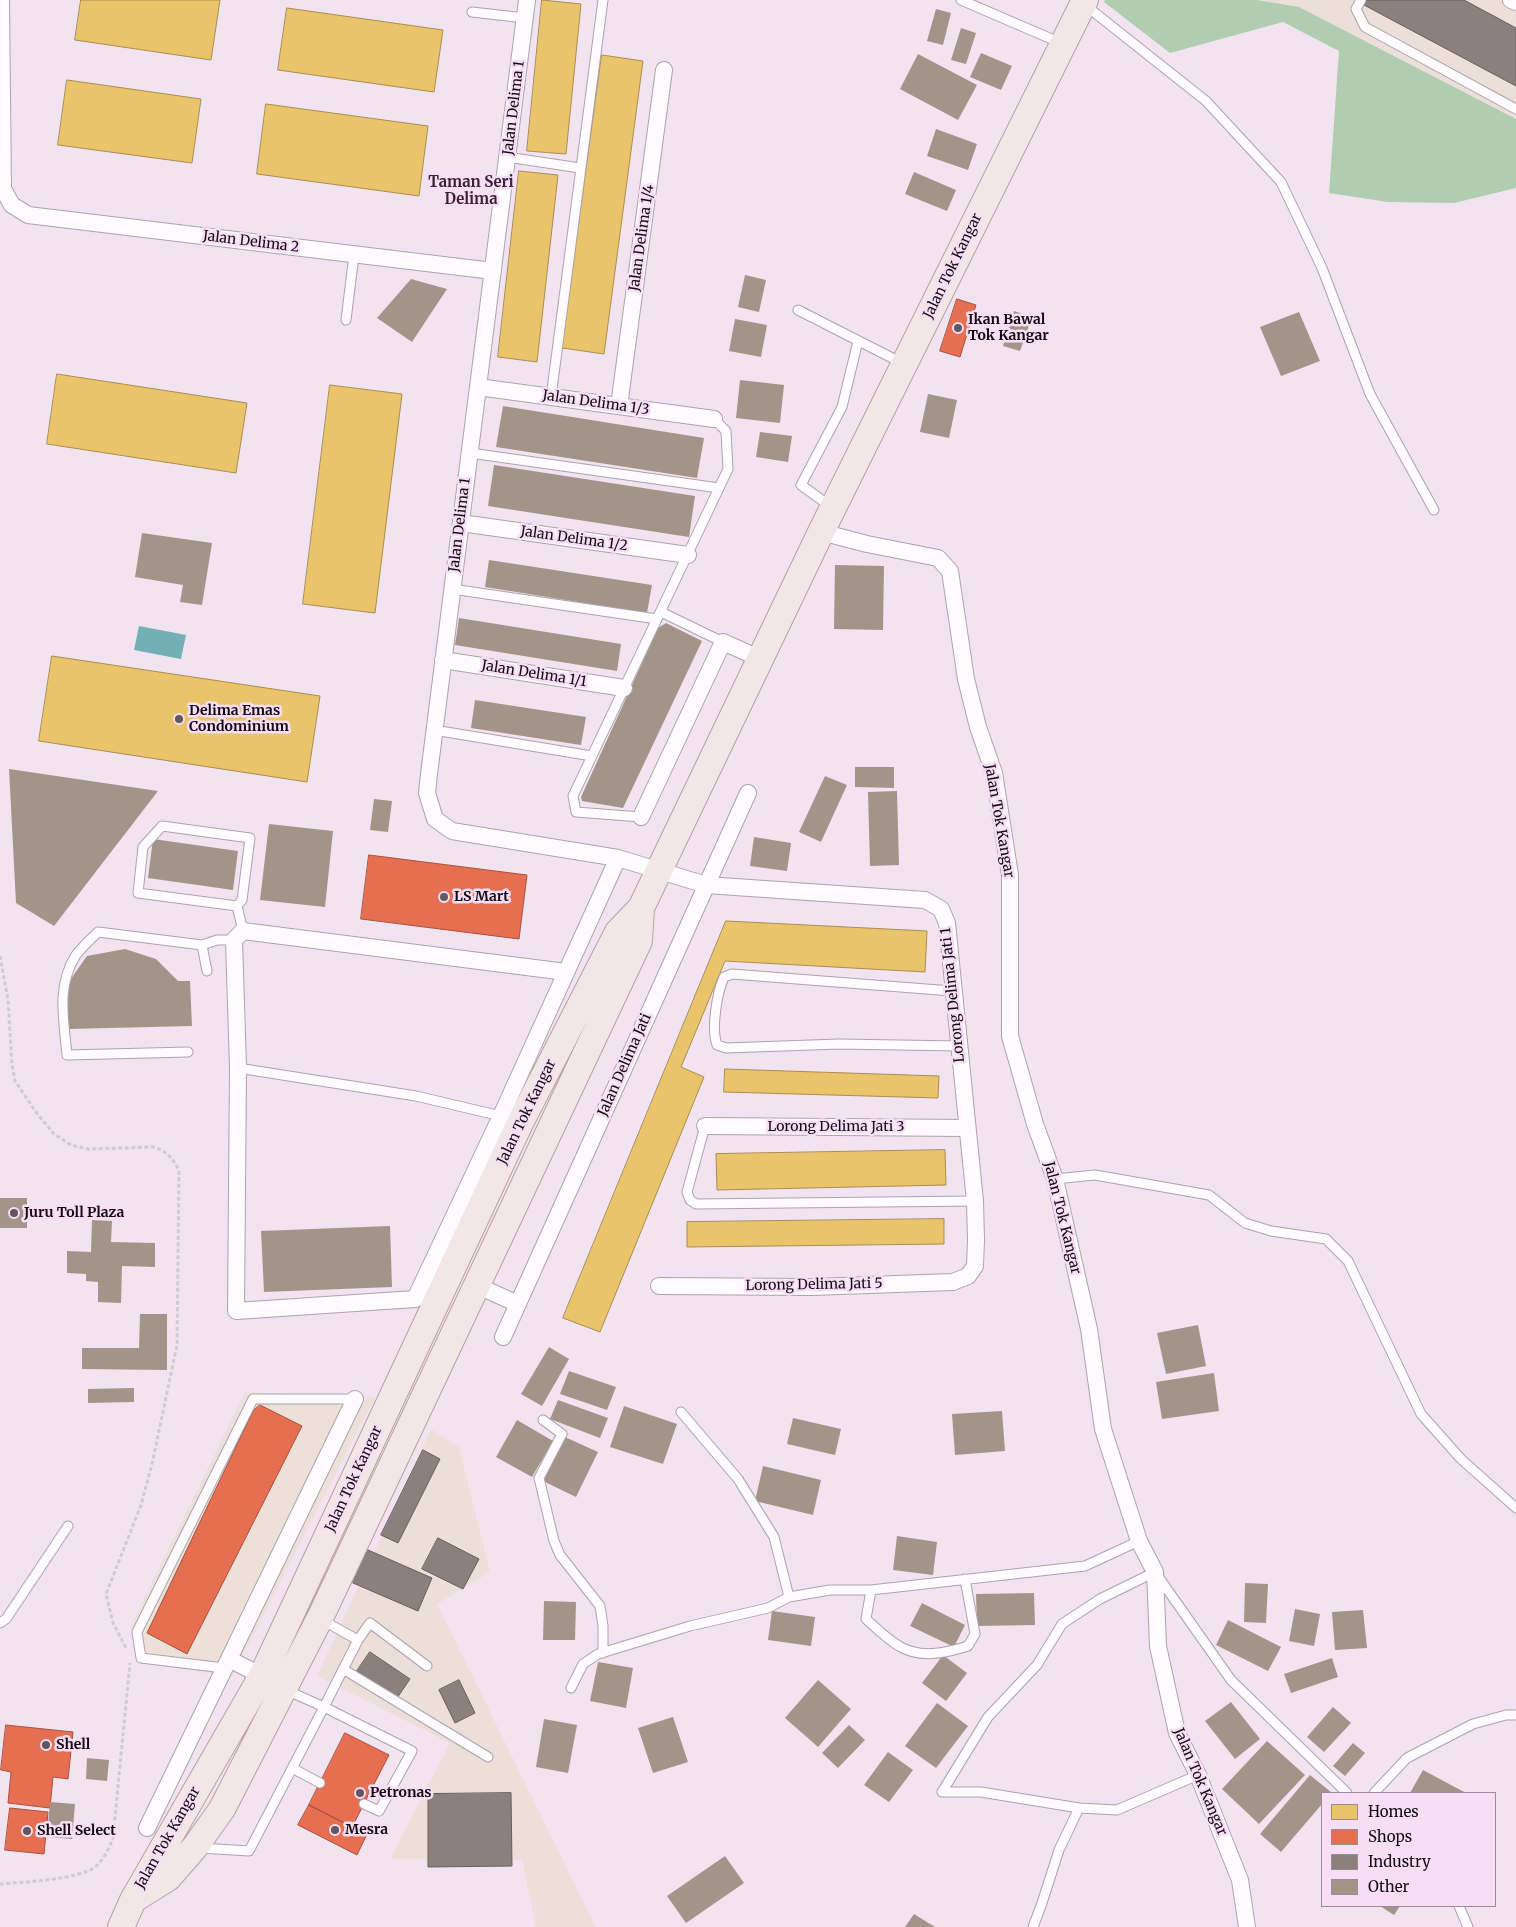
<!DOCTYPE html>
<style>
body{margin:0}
#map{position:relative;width:1516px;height:1927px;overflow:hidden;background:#f1e4f0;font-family:Merriweather,serif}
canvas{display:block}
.legend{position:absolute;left:1321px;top:1792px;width:175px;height:115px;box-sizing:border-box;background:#f7def5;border:1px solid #9c8a9a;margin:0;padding:6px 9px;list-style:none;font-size:15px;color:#130b12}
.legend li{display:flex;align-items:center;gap:10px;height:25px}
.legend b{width:25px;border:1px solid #9c8a9a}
</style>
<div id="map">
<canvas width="1516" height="1927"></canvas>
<ul class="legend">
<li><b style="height:14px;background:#e9c46a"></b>Homes</li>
<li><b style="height:14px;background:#e76f51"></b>Shops</li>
<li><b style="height:14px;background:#8a817c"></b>Industry</li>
<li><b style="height:14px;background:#a39489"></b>Other</li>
</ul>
</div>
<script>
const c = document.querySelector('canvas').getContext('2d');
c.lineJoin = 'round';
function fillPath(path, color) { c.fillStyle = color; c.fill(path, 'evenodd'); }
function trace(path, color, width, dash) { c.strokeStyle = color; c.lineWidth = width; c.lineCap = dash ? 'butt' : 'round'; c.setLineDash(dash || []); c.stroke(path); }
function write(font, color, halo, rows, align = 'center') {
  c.font = font + ' Merriweather,serif'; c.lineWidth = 5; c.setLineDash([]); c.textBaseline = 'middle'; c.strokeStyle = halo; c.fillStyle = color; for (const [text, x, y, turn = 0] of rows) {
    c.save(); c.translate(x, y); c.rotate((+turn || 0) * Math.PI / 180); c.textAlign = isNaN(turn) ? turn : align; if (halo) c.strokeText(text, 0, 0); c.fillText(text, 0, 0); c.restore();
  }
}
const commercial = new Path2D(`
 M245,1392L375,1397L232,1677L136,1662L131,1626Z`);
const industrial = new Path2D(`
 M1257,0H1516V119L1299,7Z
 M431,1429L459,1447L490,1572L437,1604L596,1927H536L522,1860L390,1859L450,1743L317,1676Z`);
const forest = new Path2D(`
 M1105,0H1257L1299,7L1516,119V188L1454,203L1388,202L1329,193L1339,51L1283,22L1170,53L1104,2Z`);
const water = new Path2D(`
 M139,626L186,635L181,659L134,650Z`);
const homes = new Path2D(`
 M81,0H220L211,60L75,40Z
 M542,0L581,4L566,154L527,151Z
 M287,8L443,30L434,92L278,70Z
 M602,55L643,61L604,354L562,348Z
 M67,80L201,99L192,163L58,145Z
 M266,104L428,126L419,196L257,174Z
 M519,171L558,175L537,362L498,357Z
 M57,374L247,403L236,473L47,444Z
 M330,385L402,394L375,613L303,604Z
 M52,656L320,696L307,782L39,741Z
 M726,921L927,931L925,972L725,961L681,1067L704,1077L600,1332L563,1318Z
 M725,1069L939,1076L938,1098L724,1092Z
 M945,1150L946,1185L717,1190L716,1154Z
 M944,1219V1244L687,1247V1222Z`);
const shops = new Path2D(`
 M957,299L976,305L960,357L940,351Z
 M369,855L527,875L519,939L361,919Z
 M260,1405L302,1426L187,1654L147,1633L253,1411Z
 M6,1725L73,1732L68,1779L53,1777L50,1808L8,1803L11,1772L1,1770Z
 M345,1733L389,1755L352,1827L309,1805Z
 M309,1805L352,1827L354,1825L368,1832L357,1855L298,1825Z
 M10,1808L48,1812L44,1854L5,1850Z`);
const industry = new Path2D(`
 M1367,0H1464L1516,28V86L1364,5Z
 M423,1450L440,1459L398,1543L381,1535Z
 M438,1538L479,1559L463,1589L422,1569Z
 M368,1550L432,1578L418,1611L353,1583Z
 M370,1652L410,1679L397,1698L357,1671Z
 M459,1680L475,1713L455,1723L439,1690Z
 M511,1793L512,1866L428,1867V1794Z`);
const building = new Path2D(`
 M936,9L951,13L943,45L927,41Z
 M961,28L976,33L966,64L951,60Z
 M981,53L1012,66L1001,90L970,77Z
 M918,54L977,85L958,120L900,89Z
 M936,129L977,144L968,170L927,156Z
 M914,172L956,190L947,211L905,194Z
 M745,275L766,280L759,312L738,307Z
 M411,279L447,289L412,342L377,318Z
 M1014,311L1032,317L1020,351L1003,346Z
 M1299,312L1320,361L1281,376L1260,327Z
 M735,319L767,325L761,357L729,351Z
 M740,380L784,385L780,423L736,418Z
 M928,394L957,400L949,438L920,432Z
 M503,406L704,438L697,478L496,447Z
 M760,432L792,436L788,462L756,457Z
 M494,465L695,496L689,537L488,506Z
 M142,533L212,543L202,605L180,602L183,585L135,577Z
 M489,560L652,585L647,613L485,587Z
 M835,565L884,566L883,630L834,629Z
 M459,618L621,644L617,671L455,645Z
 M666,623L702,641L623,808L582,801L581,797L658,628Z
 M475,700L586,717L581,745L471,728Z
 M855,767H894V788L855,787Z
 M9,769L158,791L54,926L16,903Z
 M825,776L847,785L821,842L799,832Z
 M897,791L899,865L870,866L868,792Z
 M374,799L392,801L388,832L370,830Z
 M269,824L333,831L325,907L260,900Z
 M754,837L791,843L787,871L750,866Z
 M153,839L238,851L233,890L148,878Z
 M125,949L156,959L178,981H190L192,1026L68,1029V983L87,956Z
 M0,1198H27V1228H0Z
 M92,1220L112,1221L111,1242L155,1243V1267L122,1266L121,1303L98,1302V1282L86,1281V1274L67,1273V1251L91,1252Z
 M390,1226L392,1287L264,1292L261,1231Z
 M140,1314H167V1370L82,1369V1348H139Z
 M1198,1325L1206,1366L1166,1374L1157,1333Z
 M549,1347L569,1359L542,1406L521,1394Z
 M569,1371L616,1387L607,1410L560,1394Z
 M1214,1373L1219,1411L1162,1419L1156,1382Z
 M134,1388V1402L88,1403V1389Z
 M558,1400L608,1418L600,1438L550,1419Z
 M624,1406L677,1424L663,1464L610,1447Z
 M1002,1411L1005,1451L955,1455L952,1414Z
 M793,1418L841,1429L835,1455L787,1444Z
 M517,1420L553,1441L532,1477L496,1457Z
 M565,1437L598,1452L576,1497L543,1481Z
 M763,1466L821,1480L813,1515L755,1501Z
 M897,1536L937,1542L933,1575L893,1570Z
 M1245,1583L1268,1584L1266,1623L1244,1622Z
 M1034,1593L1035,1625L977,1626L976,1594Z
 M544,1601L576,1602L575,1640H543Z
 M922,1603L965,1625L954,1647L910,1626Z
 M1295,1609L1320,1614L1314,1646L1289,1641Z
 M1363,1610L1367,1648L1335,1650L1332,1612Z
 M772,1611L815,1617L811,1646L768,1640Z
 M1228,1620L1281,1647L1268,1671L1216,1645Z
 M943,1655L967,1673L946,1701L922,1683Z
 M1332,1658L1338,1677L1291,1693L1284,1674Z
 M598,1662L633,1668L626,1708L590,1701Z
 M818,1680L851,1709L818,1747L785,1718Z
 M1231,1702L1260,1739L1235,1759L1205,1721Z
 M937,1703L968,1726L936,1768L905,1746Z
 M1333,1707L1351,1723L1324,1752L1307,1737Z
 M673,1717L688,1762L653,1773L638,1728Z
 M544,1719L577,1725L568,1773L536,1767Z
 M849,1725L865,1740L838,1768L822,1753Z
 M1267,1741L1305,1775L1259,1824L1222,1789Z
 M1353,1743L1365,1753L1345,1776L1333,1766Z
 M888,1752L913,1770L889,1802L864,1785Z
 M87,1758L109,1760L107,1781L86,1779Z
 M1423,1770L1466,1793H1410Z
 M1310,1775L1332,1793H1322V1804L1281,1852L1260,1834Z
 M50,1802L75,1804L72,1839L47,1837Z
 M725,1856L744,1883L686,1923L667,1896Z
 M1380,1906H1400L1394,1915Z
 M914,1914L935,1927H905Z`);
const path = new Path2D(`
 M0,956L8,1000L12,1065L15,1081L36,1112L54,1134L71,1145L88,1149L154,1147C167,1151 172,1158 179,1170L177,1345L152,1464L141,1505L106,1594L113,1623L126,1648
 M0,1884C23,1882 77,1880 95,1867C104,1860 109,1848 113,1838L130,1663`);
const lane = new Path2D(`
 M961,0L1061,43
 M1361,0L1356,9L1365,27L1516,109
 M1085,5L1206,101L1281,182L1322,268L1370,394L1434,510
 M472,12L525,18
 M507,157L580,168
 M798,310L902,363
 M346,320L354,255
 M551,397L603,0
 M470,453L719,488
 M830,506L801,485L842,407L858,341
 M452,589L657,619
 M661,612L723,642
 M434,730L592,756
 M641,817L576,812L573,796L728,469L726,431L714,419
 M237,906L242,900L250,838L162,826L143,847L138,893L237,906L243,931
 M202,945L207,971
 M952,991L732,974L724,977C717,993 711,1028 717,1045L726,1048L839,1044L959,1046
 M188,1052L67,1055C64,1021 56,986 76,955C82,947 91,939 98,932L202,945L217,940H234
 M238,1068L416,1096L501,1116
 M705,1126L687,1192L690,1200L696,1204L975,1201
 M1055,1179L1095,1175L1209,1195L1245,1223L1271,1231L1326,1239L1348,1261L1421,1414L1461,1459L1516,1508
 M681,1412L738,1479L774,1537L789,1597
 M543,1420L562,1434L539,1478L554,1541L560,1555L600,1606L603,1626V1653
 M965,1579L975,1634L968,1646C946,1653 920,1659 899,1646C887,1639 876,1628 866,1619L871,1590L1085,1566L1139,1541
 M322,1620L358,1640L370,1623L427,1666
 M0,1623L6,1619L68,1526
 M358,1640L324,1707L412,1751L379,1811L364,1804
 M224,1668L141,1658L137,1632L253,1399H355
 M343,1669L488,1757
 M571,1688L583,1664L598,1654L690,1626L768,1608L789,1597L830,1590H871
 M292,1768L320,1783
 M942,1792L988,1717L1037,1665L1062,1624L1100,1599L1155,1572L1231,1680L1347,1793
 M942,1792H981L1079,1808
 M1374,1793L1407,1758L1473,1724L1506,1715H1516
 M200,1848L249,1851L324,1707L286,1690
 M1459,1906L1468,1927
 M1033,1927L1042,1903L1059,1850L1079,1808L1117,1810L1198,1775`);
const street = new Path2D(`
 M1,0L3,189L12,205L28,215L493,271
 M527,0L429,774L427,793L435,819L452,831L618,858L706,885L925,900L941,909L947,923L975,1201L976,1240L975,1266L968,1276L953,1282L812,1287L659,1286
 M1511,0L1516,2
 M478,387L714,419
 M619,406L664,70
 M461,523L688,555
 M821,532L867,544L938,558L950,571L966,679L978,727L994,773L1010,875V1036L1035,1124L1055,1179L1089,1329L1103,1429L1139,1541L1155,1572L1158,1646L1177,1733L1198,1775L1240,1880L1247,1927
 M443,660L624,688
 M641,817L723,642L759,658
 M566,972L243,931L234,940L238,1068L236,1311L415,1299L501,1116L618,858
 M705,1126L967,1128
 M478,1286L518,1304
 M503,1337L748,793
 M229,1659L262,1676
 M147,1828L355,1399`);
const primary = new Path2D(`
 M136,1898L168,1878L195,1847L222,1809L320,1618L639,941L641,908
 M121,1927L133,1900L262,1676L520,1123L618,932L641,908L821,532L1085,0`);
const markers = [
 [958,328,5,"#615760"],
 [179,719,5,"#615760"],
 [444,897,5,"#615760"],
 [14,1213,5,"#615760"],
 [46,1745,5,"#615760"],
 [360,1793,5,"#615760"],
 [335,1830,5,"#615760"],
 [27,1831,5,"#615760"]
];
const streetNames = [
 ["Jalan Delima 1",514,108,-83],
 ["Jalan Delima 1/4",642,238,-82],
 ["Jalan Delima 2",251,242,7],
 ["Jalan Tok Kangar",953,266,-64],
 ["Jalan Delima 1/3",596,403,8],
 ["Jalan Delima 1",460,525,-83],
 ["Jalan Delima 1/2",574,539,8],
 ["Jalan Delima 1/1",534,674,9],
 ["Jalan Tok Kangar",999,821,80],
 ["Lorong Delima Jati 1",953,995,-96],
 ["Jalan Delima Jati",625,1065,-66],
 ["Jalan Tok Kangar",527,1112,-64],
 ["Lorong Delima Jati 3",836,1127],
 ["Jalan Tok Kangar",1062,1218,76],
 ["Lorong Delima Jati 5",814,1285,-1],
 ["Jalan Tok Kangar",354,1479,-65],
 ["Jalan Tok Kangar",1200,1782,67],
 ["Jalan Tok Kangar",168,1838,-60]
];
const poiNames = [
 ["Ikan Bawal",968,320],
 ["Tok Kangar",968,336],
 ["Delima Emas",189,711],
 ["Condominium",189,727],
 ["LS Mart",454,897],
 ["Juru Toll Plaza",24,1213],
 ["Shell",56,1745],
 ["Petronas",370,1793],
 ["Mesra",345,1830],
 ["Shell Select",37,1831]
];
const neighbourhoodNames = [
 ["Taman Seri",471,183],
 ["Delima",471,200]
];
fillPath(commercial, '#ece0d9');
fillPath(industrial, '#ecdfd9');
fillPath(forest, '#b0cdb1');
fillPath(water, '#72b0b6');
fillPath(homes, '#e9c46a');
trace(homes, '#a98c50', 1);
fillPath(shops, '#e76f51');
trace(shops, '#a7513e', 1);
fillPath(industry, '#8a817c');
trace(industry, '#665e5c', 1);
fillPath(building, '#a39489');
trace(lane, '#ada3ac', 11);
trace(street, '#ada3ac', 18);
trace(primary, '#b7a1a4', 28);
trace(path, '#d0cbcf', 3, [4, 2.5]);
trace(lane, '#fdfbfd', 9);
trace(street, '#fdfbfd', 16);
trace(primary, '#f2e7e7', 26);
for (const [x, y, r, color] of markers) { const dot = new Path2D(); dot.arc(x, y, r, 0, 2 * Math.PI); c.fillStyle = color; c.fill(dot); trace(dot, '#f7def5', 2); }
write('14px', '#130b12', '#f7def5', streetNames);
write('bold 14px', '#130b12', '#f7def5', poiNames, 'left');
write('bold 15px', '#372436', '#f7def5', neighbourhoodNames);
</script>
